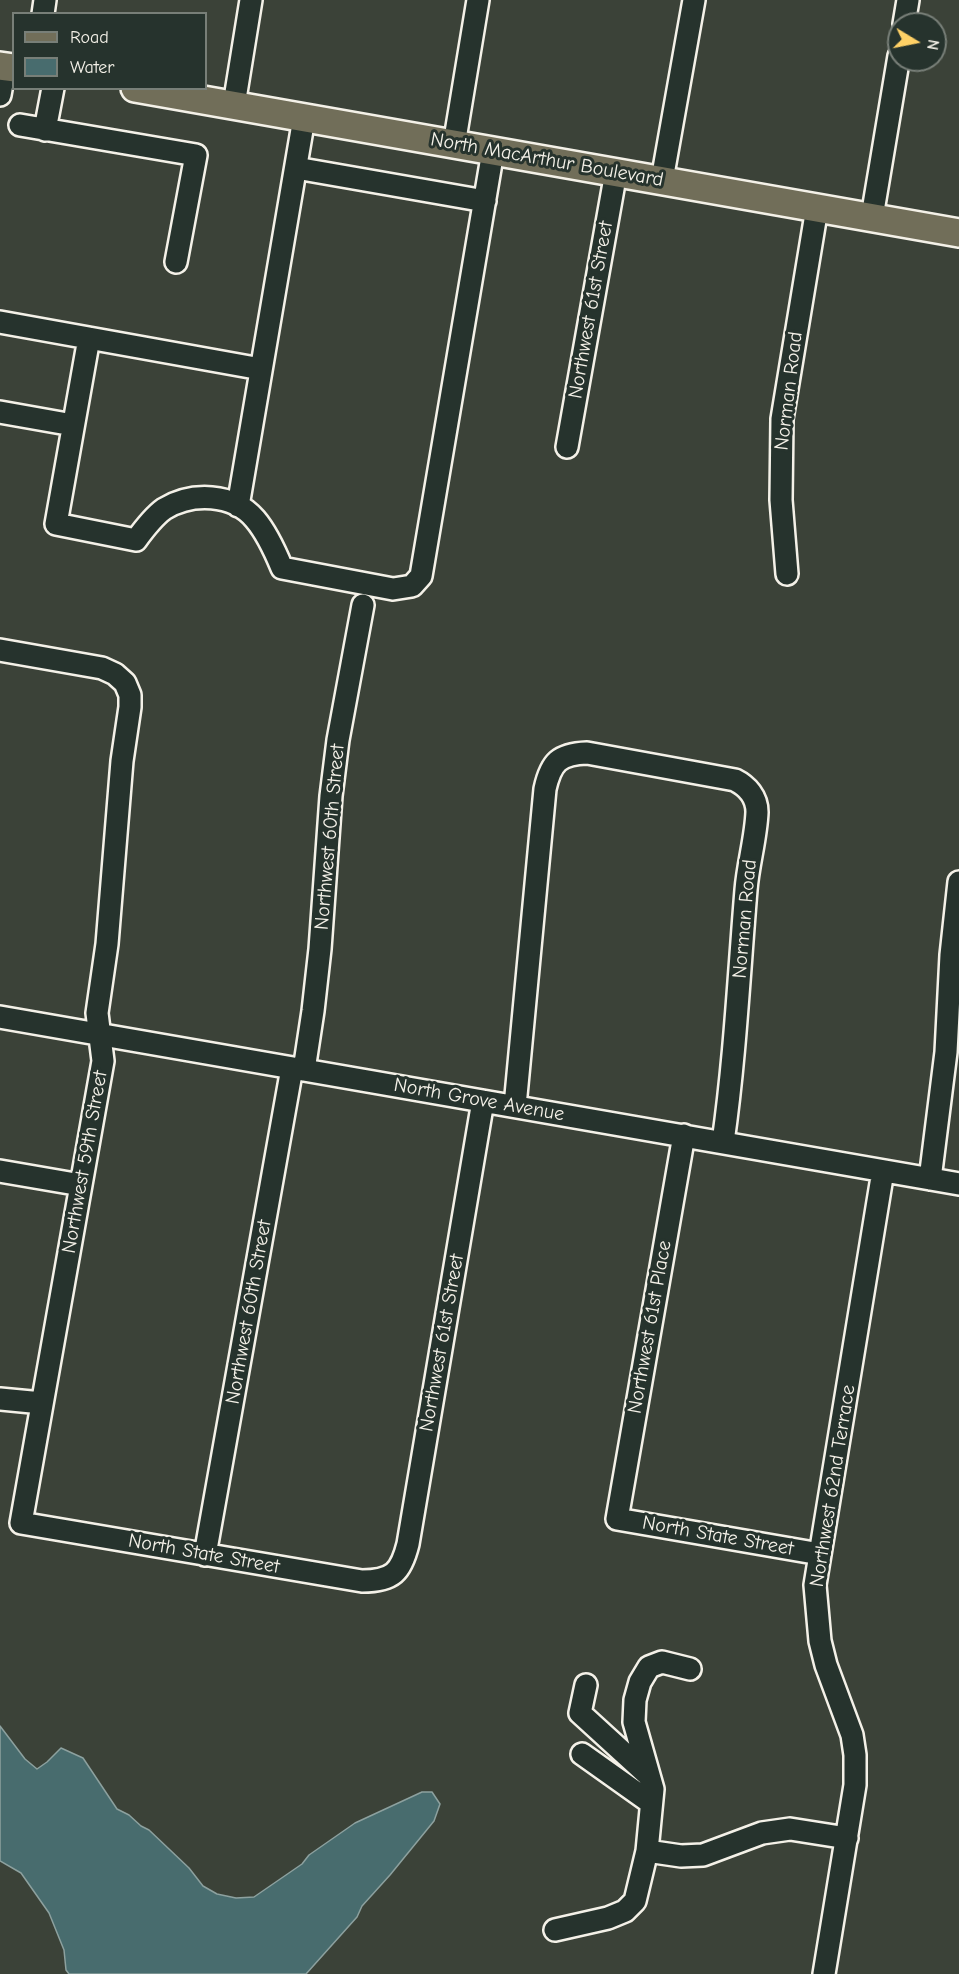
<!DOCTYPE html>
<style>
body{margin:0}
#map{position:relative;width:959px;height:1974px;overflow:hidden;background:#3b4238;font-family:"Comic Neue",sans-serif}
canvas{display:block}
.legend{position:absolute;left:12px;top:12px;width:195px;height:78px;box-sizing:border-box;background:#26332d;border:2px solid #787f78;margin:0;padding:8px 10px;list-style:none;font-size:18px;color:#f4f1e8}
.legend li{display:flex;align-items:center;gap:12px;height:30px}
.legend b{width:30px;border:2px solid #787f78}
.north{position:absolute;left:887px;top:12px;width:60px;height:60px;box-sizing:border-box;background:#26332d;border:2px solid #787f78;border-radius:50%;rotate:100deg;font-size:16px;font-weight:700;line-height:24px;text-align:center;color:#f4f1e8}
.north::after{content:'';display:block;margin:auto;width:21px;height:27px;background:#ffd166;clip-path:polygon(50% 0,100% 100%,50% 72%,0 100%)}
</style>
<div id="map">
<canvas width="959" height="1974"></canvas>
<ul class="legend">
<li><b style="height:8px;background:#716e59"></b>Road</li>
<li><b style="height:16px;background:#486c6e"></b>Water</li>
</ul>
<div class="north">N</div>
</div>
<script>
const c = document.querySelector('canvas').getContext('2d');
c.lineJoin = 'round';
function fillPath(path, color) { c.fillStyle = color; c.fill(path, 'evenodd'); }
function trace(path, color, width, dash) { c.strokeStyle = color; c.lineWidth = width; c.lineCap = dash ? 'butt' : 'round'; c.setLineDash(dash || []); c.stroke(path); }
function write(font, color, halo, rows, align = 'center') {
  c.font = font + ' "Comic Neue",sans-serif'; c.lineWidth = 6; c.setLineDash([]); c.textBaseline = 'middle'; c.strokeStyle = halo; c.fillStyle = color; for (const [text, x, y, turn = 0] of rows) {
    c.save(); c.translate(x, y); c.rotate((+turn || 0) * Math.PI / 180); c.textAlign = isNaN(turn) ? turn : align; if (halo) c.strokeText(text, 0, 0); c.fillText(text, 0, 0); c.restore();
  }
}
const water = new Path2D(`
 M0,1726L25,1759L37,1769L47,1762L61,1748L83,1758L117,1809L129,1815L141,1826L149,1830L189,1868L203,1886L217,1894L236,1898L254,1897L302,1864L309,1855L355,1823L422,1792H432L440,1804L434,1821L390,1875L362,1906L357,1917L306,1974H69L66,1970L64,1950L49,1913L21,1873L0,1861Z`);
const minor = new Path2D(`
 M43,14L45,0
 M904,24L908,0
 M0,95L5,67
 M234,105L251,0
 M20,125L196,155L176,262
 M45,130L53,88
 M454,145L478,0
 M296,168L485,201
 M662,180L694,0
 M872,217L899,56
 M0,322L261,369
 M89,338L56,524L136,540C144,529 153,517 164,509C192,492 233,493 255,519C267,533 275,551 282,568L393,589L412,586L421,576L493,151
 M0,412L73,425
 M567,447L616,172
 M238,506L304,118
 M787,574L781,500L782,419L817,208
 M0,650L102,668L115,674L125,683L130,695V707L122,761L107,944L97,1013L103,1061L21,1523L362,1581C393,1581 401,1572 408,1544L483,1101
 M0,1017L959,1184
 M304,1070L313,1011L320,949L331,796L338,740L363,605
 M515,1106L545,789C551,762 559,754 587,753L735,780C747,786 757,797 757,812C756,838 748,864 746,890C739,974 735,1058 723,1142
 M684,1135L617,1519L820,1554
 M0,1171L81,1185
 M930,1179L946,1052L951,955L959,882
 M0,1399L42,1403
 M205,1555L292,1068
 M586,1685L580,1713L649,1776
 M582,1754L651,1803
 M647,1851L681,1856L703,1855L762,1833L790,1829L847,1838
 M555,1930L608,1918L625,1911L635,1901L647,1851L653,1789L634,1722L635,1700L640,1682L649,1667L662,1662L690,1669
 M824,1974L855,1785V1755L852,1735L826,1665L820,1641L815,1585L883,1171`);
const major = new Path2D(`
 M0,66L14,68
 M135,88L959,233`);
const streetNames = [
 ["North MacArthur Boulevard",547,160,10],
 ["Northwest 61st Street",591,310,-80],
 ["Norman Road",789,391,-83],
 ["Northwest 60th Street",330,837,-85],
 ["Norman Road",745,919,-85],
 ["North Grove Avenue",479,1100,10],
 ["Northwest 59th Street",85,1162,-80],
 ["Northwest 60th Street",249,1312,-80],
 ["Northwest 61st Place",650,1327,-80],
 ["Northwest 61st Street",442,1343,-80],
 ["Northwest 62nd Terrace",833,1486,-81],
 ["North State Street",718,1536,10],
 ["North State Street",204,1554,10]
];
fillPath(water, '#486c6e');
trace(water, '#8da19f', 1.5);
trace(minor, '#f4f1e8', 26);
trace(major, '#f4f1e8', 32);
trace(minor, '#26332d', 21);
trace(major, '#716e59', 27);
write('20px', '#f4f1e8', '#26332d', streetNames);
</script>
